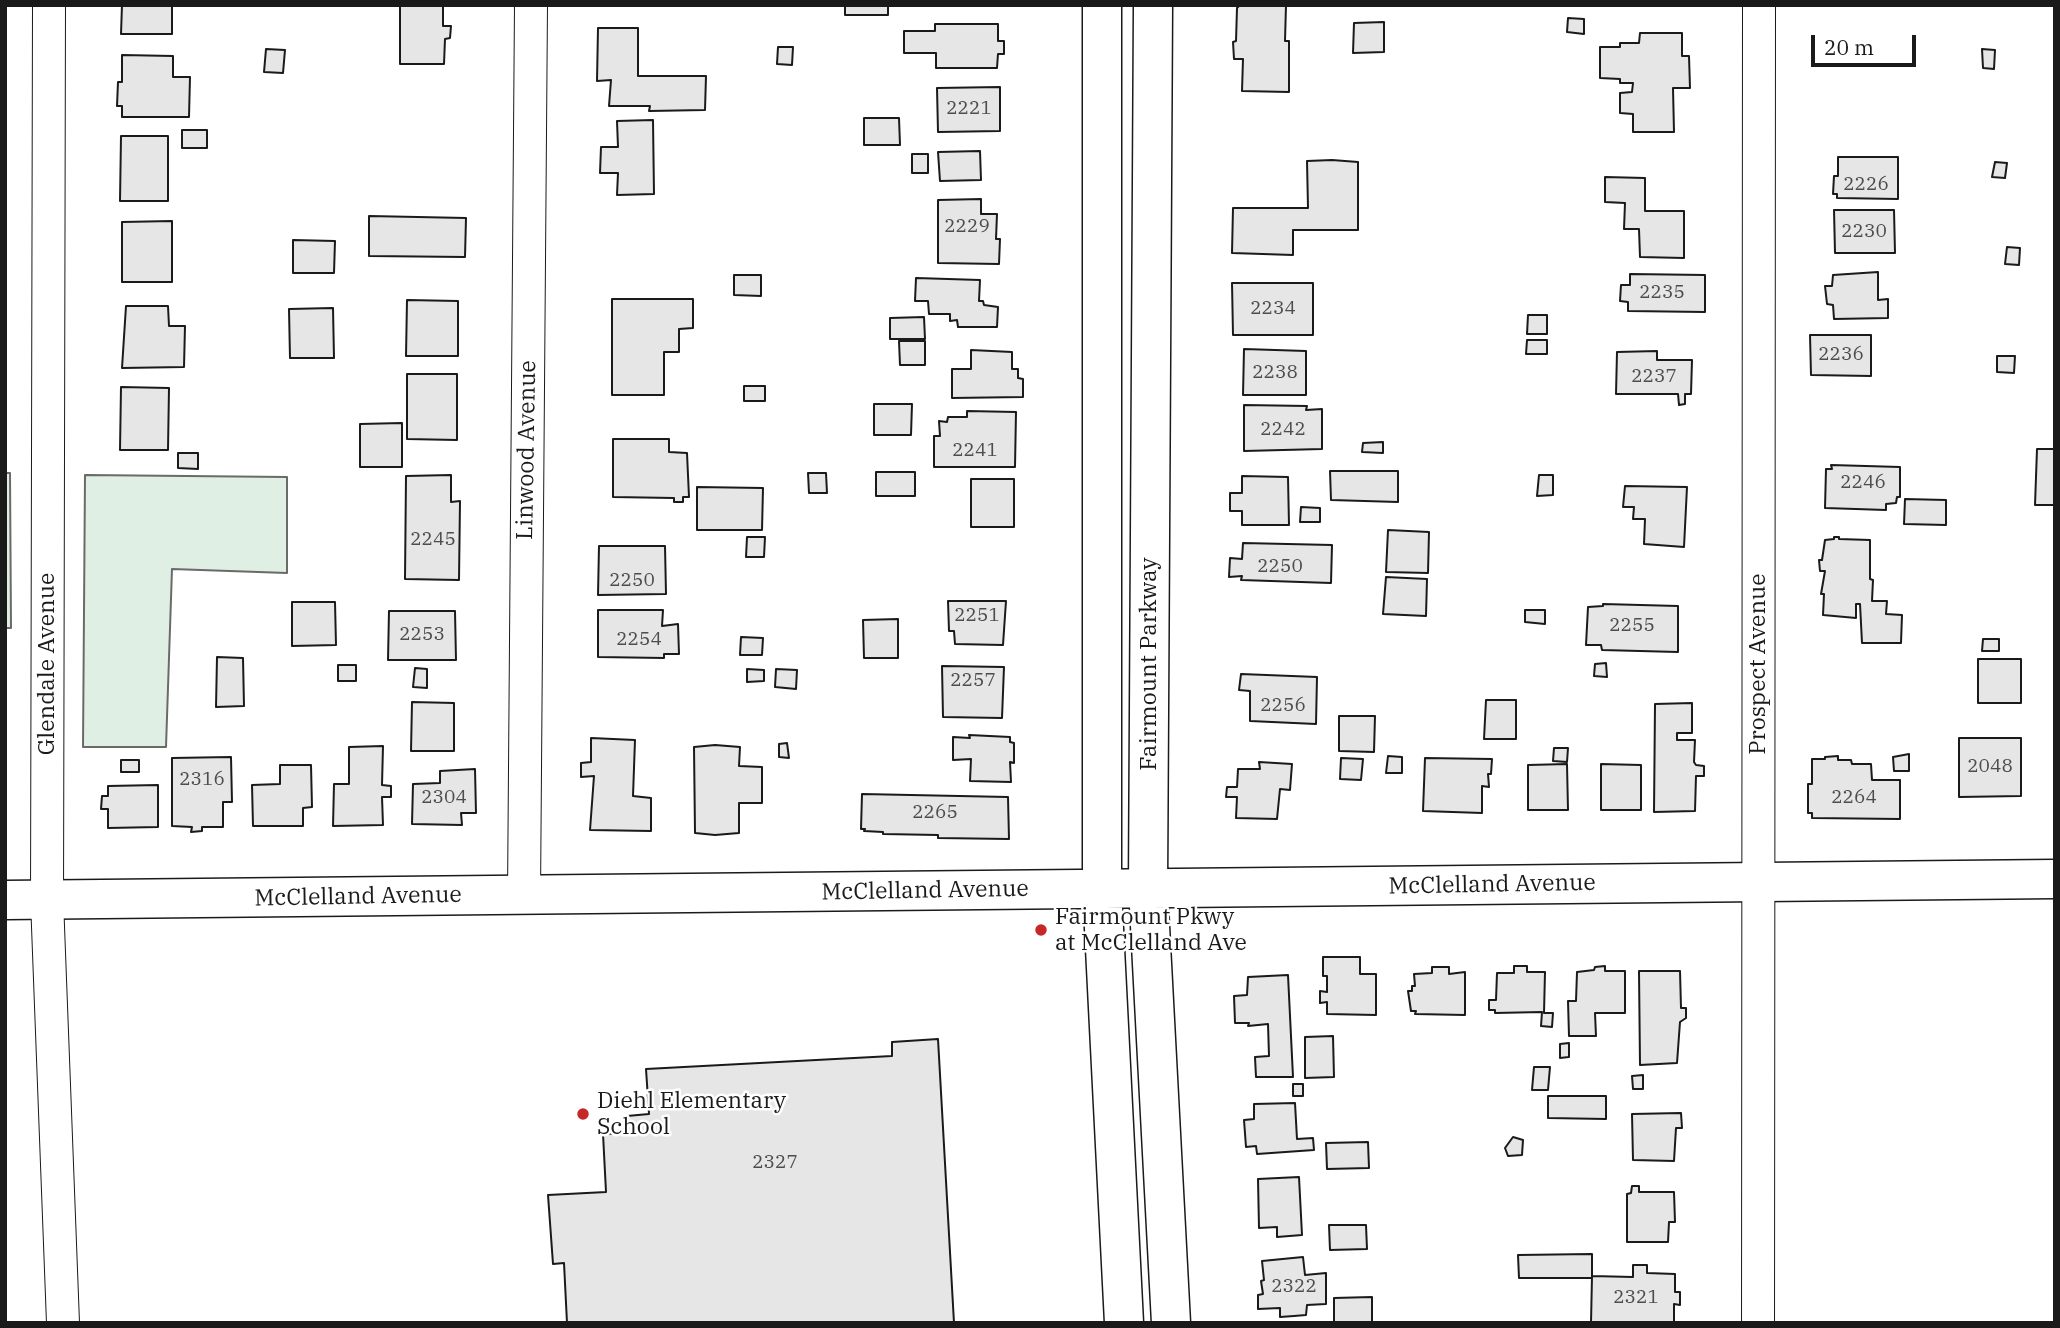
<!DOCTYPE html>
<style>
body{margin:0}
#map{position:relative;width:2060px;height:1328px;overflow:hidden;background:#fff;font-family:"IBM Plex Serif",serif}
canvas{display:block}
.frame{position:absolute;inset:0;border:7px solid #1a1a1a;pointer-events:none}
.scale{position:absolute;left:1811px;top:35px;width:105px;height:32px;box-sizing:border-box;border:4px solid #1a1a1a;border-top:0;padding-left:9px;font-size:21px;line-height:24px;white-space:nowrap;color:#1a1a1a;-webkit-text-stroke:5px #fff;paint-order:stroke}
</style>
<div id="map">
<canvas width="2060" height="1328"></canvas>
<div class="frame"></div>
<div class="scale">20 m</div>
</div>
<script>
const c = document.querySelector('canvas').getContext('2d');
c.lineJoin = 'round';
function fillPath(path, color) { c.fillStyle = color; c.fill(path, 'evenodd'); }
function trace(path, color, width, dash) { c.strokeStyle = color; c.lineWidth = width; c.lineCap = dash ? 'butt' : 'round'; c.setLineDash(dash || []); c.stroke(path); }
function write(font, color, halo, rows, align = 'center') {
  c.font = font + ' "IBM Plex Serif",serif'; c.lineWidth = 5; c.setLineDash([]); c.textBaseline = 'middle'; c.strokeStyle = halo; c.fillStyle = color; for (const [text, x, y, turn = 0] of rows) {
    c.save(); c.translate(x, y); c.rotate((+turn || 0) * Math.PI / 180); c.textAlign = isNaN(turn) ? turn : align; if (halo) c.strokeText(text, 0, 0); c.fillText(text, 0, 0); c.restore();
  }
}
const green = new Path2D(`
 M5,473H10L11,628H5Z
 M85,475L287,477V573L172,569L166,747H83Z`);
const building = new Path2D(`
 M122,5H172V34H121Z
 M400,5H443V26H451L450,38L445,39L444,64H400Z
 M845,5H888V15H845Z
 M1240,5H1286L1285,41H1289V92L1242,91L1243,59H1234L1233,42L1236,41L1237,8Z
 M1568,18L1584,19V34L1567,32Z
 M1384,22V52L1353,53L1354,23Z
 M935,24H998V41H1004V54H998L997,68H936V53H904V31H935Z
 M598,28H638V76H706L705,110L649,111L650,106H609L611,80L597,81Z
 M1640,33H1682V56H1689L1690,88H1673L1674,132H1633V114L1620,113V93L1632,92L1633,83H1620V79L1600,78V47H1620V43H1639Z
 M778,47H793L792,65L777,64Z
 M266,49L285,50L283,73L264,72Z
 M1982,49L1995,50L1994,69L1983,68Z
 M122,55L173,56V77H190L189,117H122V106H117L118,82H122Z
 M1000,87V131L938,132L937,88Z
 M864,118H899L900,145H864Z
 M653,120L654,194L617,195L618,173H600L601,147H618L617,121Z
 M182,130H207V148H182Z
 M121,136H168V201H120Z
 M980,151L981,180L940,181L938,152Z
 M912,154H928V173H912Z
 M1838,157H1898V199L1837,198V194H1833L1834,176H1838Z
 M1332,160L1358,162V230H1293V255L1232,253L1233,208H1308L1307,161Z
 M1995,162L2007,163L2005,178L1992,177Z
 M1605,177L1645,178V211H1684V258L1640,257L1639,229H1624L1625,203L1605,202Z
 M981,199V214H997L996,239H1000L999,264L938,263V200Z
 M1834,210H1894L1895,253H1835Z
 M369,216L466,218L465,257L369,256Z
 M172,221V282H122V222Z
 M293,240L335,241L334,273H293Z
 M2007,247L2020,248L2019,265L2005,264Z
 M1878,272V300L1888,299V318L1834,319L1833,305L1827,304L1825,286H1832L1833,275Z
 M1630,274L1705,275V312L1628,311V302L1620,301L1621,285H1630Z
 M734,275H761V296L734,295Z
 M916,278L980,280L979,301H983L984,305L998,307L997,327H958L957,320L950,321V314H929L928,301H915Z
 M1232,283H1313V335H1233Z
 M612,299H693V328L679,329V352H664V395H612Z
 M407,300L458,301V356H406Z
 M126,306H168L169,326H185L184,367L122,368Z
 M333,308L334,358H290L289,309Z
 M1528,315H1547V334H1527Z
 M924,317L925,339H890V318Z
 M1810,335H1871V376L1811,375Z
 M1527,340H1547V354H1526Z
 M899,341H925V365H900Z
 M1244,349L1306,351V395H1243Z
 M971,350L1012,352V369H1018V378L1023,379V397L952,398V369H971Z
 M1657,351V360H1692L1691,394H1685V404L1679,405L1678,394H1616L1617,352Z
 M1997,356H2015L2014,373L1997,372Z
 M407,374H457V440L407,439Z
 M744,386H765V401H744Z
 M121,387L169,388L168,450H120Z
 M874,404H912L911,435H874Z
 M1244,405L1307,406L1306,410L1322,409V449L1244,451Z
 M967,411L1016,412L1015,467H934V436H940L939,421L947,422L948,417H967Z
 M402,423V467H360V424Z
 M613,439H669V452L687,453L689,497H683V502H674V498L613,497Z
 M1383,442V453L1362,452L1363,443Z
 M2037,449H2055V505H2035Z
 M178,453H198V469L178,468Z
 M1831,465L1900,467V497H1897L1896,503L1886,504V510L1825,508L1826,469H1832Z
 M1330,471H1398V502L1331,500Z
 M876,472H915V496H876Z
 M808,473H826L827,493H809Z
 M451,475V502L460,501L459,580L405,579L406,476Z
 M1539,475H1553V495L1537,496Z
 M1242,476L1288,477L1289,525H1242V511H1230V493H1242Z
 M971,479H1014V527H971Z
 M1625,486L1687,487L1684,547L1644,544L1645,519H1633L1634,507H1623Z
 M697,487L763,488L762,530H697Z
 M1905,499L1946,500V525L1904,524Z
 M1301,507L1320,508V522H1300Z
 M1388,530L1429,532L1428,573L1386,572Z
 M747,537H765L764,557H746Z
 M1834,537H1839V539L1870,540V579L1873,580L1872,601H1887L1886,614L1902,615L1901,643H1862L1860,604H1856V618L1823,615L1824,594H1821L1825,571H1820L1819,560H1822L1825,540L1834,539Z
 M1243,543L1332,545L1331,583L1241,580L1242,576L1229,577L1230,558L1242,559Z
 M599,546H665L666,594L598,595Z
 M1386,577L1427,579L1426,616L1383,614Z
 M948,601H1006L1003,645L955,644L954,631H949Z
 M292,602H335L336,645L292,646Z
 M1603,604L1678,606V652L1602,650L1601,645H1586L1588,607L1603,606Z
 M598,610H663L662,626L678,624L679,654H664V658L598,657Z
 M1525,610H1545V624L1525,622Z
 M389,611H455L456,660H388Z
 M898,619V658H864L863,620Z
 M741,637L763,638L762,655H740Z
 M1983,639H1999V651H1982Z
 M217,657L243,658L244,706L216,707Z
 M1978,659H2021V703H1978Z
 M1606,663L1607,677L1594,676L1595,664Z
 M338,665H356V681H338Z
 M942,666L1004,667L1002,718L943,717Z
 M415,668L427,669V688L413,687Z
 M747,669L764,670V681L747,682Z
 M776,669L797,670L796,689L775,687Z
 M1241,674L1317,677L1316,724L1250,721V691L1239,690Z
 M1486,700H1516V739H1484Z
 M412,702L454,703V751H411Z
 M1692,703V733H1677V740H1695L1694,762L1696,765L1704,766V776H1696L1695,811L1654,812L1655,704Z
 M1339,716H1375L1374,752L1339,751Z
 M969,735L1010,737V742L1014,743V763L1010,762L1011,782L970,781L971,759L953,760V737L970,738Z
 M591,738L635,740L633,796L651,798V831L590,830L594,776L581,777V763L591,762Z
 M1959,738H2021V796L1959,797Z
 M787,743L789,758L779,757V744Z
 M715,745L740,747L739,766L762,767V803H739V833L715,835L695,833L694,747Z
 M383,746L382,785L391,786V797H382L383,825L333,826L334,784H349V747Z
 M1554,748H1568L1567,762L1553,761Z
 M1909,754V771H1894L1893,757Z
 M1388,756L1402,757V773H1386Z
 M1838,756V760H1851L1852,764H1871L1872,780H1900V819L1812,818V813H1808V784H1812V759H1825V757Z
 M231,757L232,802H223V827H202V831L191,832L192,827L172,826V758Z
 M1341,758L1363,759L1361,780L1340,779Z
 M1425,758L1492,759L1491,774H1488L1489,787L1482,786V813L1423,811Z
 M121,760H139V772H121Z
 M1259,762L1292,764L1290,790L1280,789L1277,819L1236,818L1237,797H1226L1227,787H1237L1238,769H1260Z
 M1567,764L1568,810H1528V765Z
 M1601,764L1641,765V810H1601Z
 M280,765H311L312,807L303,808V826H253L252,785L280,784Z
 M475,769L476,813H461L462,825L412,824L413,784L440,783V771Z
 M158,785V827L108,828V809H101L102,796H108V786Z
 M862,794L1008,797L1009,839L938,838V835L883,834V832L864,831L865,829H861Z
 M1323,957H1360V974H1376V1015L1327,1014V1002L1320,1003V991L1327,992V976H1323Z
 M1514,966H1527V972H1545L1544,1013H1553L1552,1027L1541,1026L1542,1012L1495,1013V1010H1489V1000H1496L1497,973H1514Z
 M1605,966V971H1625V1013H1595L1596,1036H1569L1568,1001H1576L1577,972L1594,970L1595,967Z
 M1432,967H1449V974L1465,972V1015L1415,1014L1416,1011H1411L1408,991H1412V986H1415L1414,974L1432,973Z
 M1639,971H1680L1681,1008H1686V1018L1680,1022L1677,1063L1640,1065Z
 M1288,975L1293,1077H1256L1255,1057L1269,1056L1268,1024L1248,1026L1249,1023H1235L1234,996L1247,995L1248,977Z
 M1333,1036L1334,1077L1305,1078V1037Z
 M938,1039L954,1323H567L564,1263L553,1264L548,1195L606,1192L603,1134L628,1133L627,1116L649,1114L646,1069L892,1056V1042Z
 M1569,1043V1057L1560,1058V1044Z
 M1534,1067H1550L1548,1090H1532Z
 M1643,1075V1089H1633L1632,1076Z
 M1293,1084H1303V1096H1293Z
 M1548,1096H1606V1119L1548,1118Z
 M1295,1103L1297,1139L1313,1138L1314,1150L1257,1154L1256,1146L1246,1147L1244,1120L1254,1119V1104Z
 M1681,1113L1682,1128H1676L1674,1161L1633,1160L1632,1114Z
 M1513,1137L1523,1140L1522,1155L1508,1156L1505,1148Z
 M1368,1142L1369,1168L1327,1169L1326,1143Z
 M1299,1177L1302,1235L1277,1237V1227L1259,1228L1258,1179Z
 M1632,1186H1639V1192H1674L1675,1222H1669L1668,1242H1627V1194L1631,1193Z
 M1329,1225H1366L1367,1249L1330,1250Z
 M1592,1254V1278H1519L1518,1255Z
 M1303,1257L1305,1275L1326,1273V1304L1307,1305L1306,1315L1294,1316L1280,1317V1308L1258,1309V1295L1263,1294L1261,1281L1264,1280L1262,1261Z
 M1633,1265H1647V1273L1675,1274V1292H1680V1305L1674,1304V1322L1591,1323L1592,1276L1633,1277Z
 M1372,1297V1323H1334V1298Z`);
const street = new Path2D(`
 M49,5L47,900L63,1323
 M524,895L531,5
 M1758,1323L1759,5`);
const secondary = new Path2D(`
 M1102,5V889L1124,1323
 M1153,5L1148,888L1171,1323
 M5,900L2055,879`);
const markers = [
 [1041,930,7,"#c62828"],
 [583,1114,7,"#c62828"]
];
const numberNames = [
 ["2221",969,109],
 ["2226",1866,185],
 ["2229",967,227],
 ["2230",1864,232],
 ["2235",1662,293],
 ["2234",1273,309],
 ["2236",1841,355],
 ["2238",1275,373],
 ["2237",1654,377],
 ["2242",1283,430],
 ["2241",975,451],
 ["2246",1863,483],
 ["2245",433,540],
 ["2250",1280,567],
 ["2250",632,581],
 ["2251",977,616],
 ["2255",1632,626],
 ["2253",422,635],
 ["2254",639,640],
 ["2257",973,681],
 ["2256",1283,706],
 ["2048",1990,767],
 ["2316",202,780],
 ["2304",444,798],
 ["2264",1854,798],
 ["2265",935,813],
 ["2327",775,1163],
 ["2322",1294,1287],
 ["2321",1636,1298]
];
const streetNames = [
 ["Linwood Avenue",527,450,-89],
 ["Glendale Avenue",47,664,-90],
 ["Fairmount Parkway",1149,664,-90],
 ["Prospect Avenue",1758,664,-90],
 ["McClelland Avenue",1492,885,-1],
 ["McClelland Avenue",925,891,-1],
 ["McClelland Avenue",358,897,-1]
];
const poiNames = [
 ["Fairmount Pkwy",1055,917],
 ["at McClelland Ave",1055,943],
 ["Diehl Elementary",597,1101],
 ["School",597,1127]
];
fillPath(green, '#e0efe3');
trace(green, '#6a6a6a', 2);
fillPath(building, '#e6e6e6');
trace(building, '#1a1a1a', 2);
trace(street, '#1a1a1a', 34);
trace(secondary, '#1a1a1a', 41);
trace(street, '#fff', 32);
trace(secondary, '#fff', 38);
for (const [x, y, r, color] of markers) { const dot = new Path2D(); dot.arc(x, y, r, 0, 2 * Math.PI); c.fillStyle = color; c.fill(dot); trace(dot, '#fff', 2.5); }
write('19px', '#4d4d4d', null, numberNames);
write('23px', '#1a1a1a', '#fff', streetNames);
write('23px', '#1a1a1a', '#fff', poiNames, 'left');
</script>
